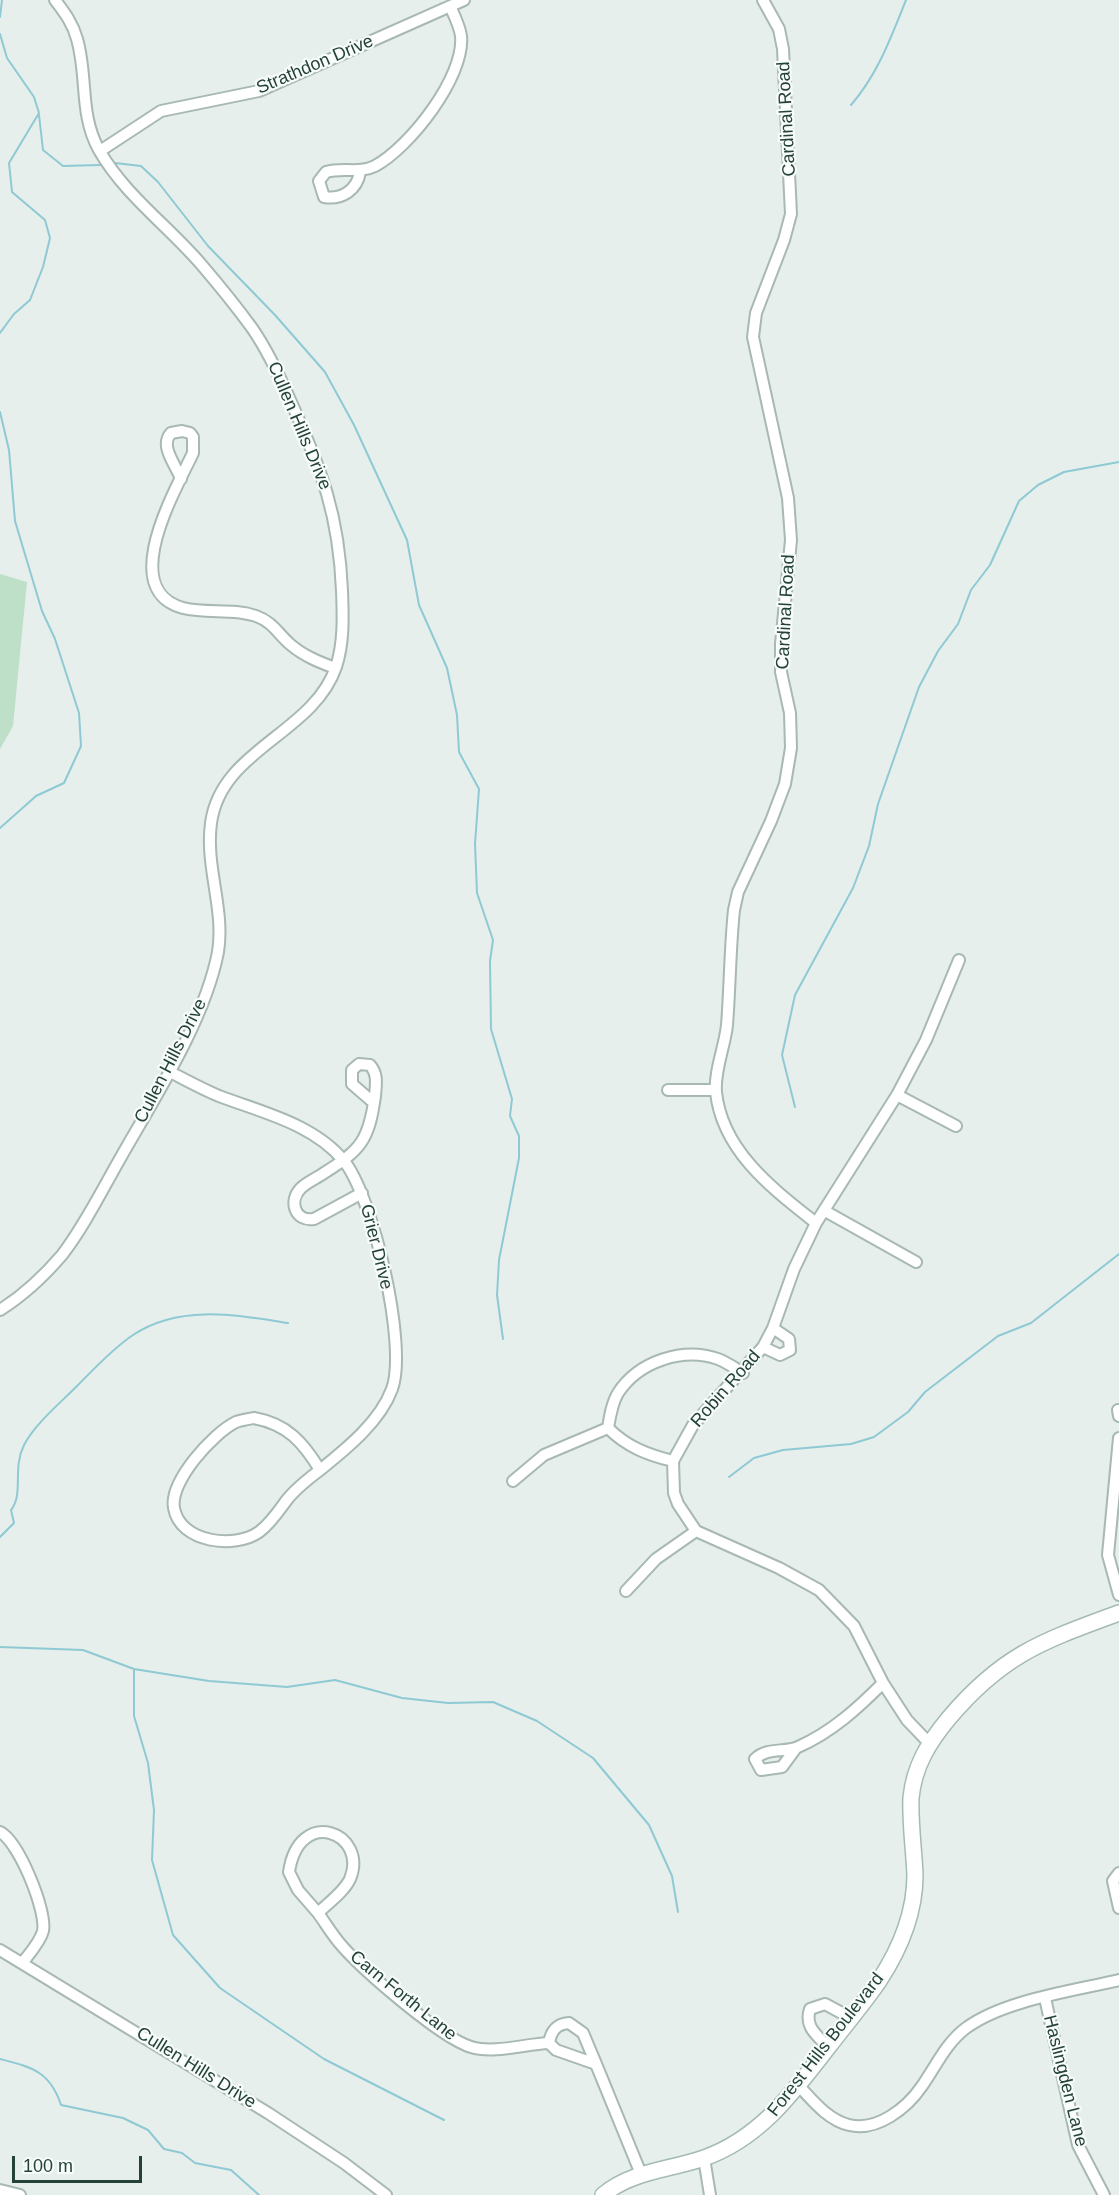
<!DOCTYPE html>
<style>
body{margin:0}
#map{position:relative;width:1119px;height:2195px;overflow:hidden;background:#e6efeb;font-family:Arial,sans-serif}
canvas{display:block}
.scale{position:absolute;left:12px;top:2156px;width:130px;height:27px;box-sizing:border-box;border:3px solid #24423a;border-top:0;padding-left:8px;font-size:18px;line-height:21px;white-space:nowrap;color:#24423a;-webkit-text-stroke:4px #f7fbf9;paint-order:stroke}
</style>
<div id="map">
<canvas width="1119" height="2195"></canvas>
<div class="scale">100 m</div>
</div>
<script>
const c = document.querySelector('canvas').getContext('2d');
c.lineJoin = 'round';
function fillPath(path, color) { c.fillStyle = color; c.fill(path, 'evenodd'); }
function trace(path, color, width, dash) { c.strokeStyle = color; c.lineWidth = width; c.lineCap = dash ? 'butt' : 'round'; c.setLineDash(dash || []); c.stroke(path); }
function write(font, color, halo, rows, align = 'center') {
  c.font = font + ' Arial,sans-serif'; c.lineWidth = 4.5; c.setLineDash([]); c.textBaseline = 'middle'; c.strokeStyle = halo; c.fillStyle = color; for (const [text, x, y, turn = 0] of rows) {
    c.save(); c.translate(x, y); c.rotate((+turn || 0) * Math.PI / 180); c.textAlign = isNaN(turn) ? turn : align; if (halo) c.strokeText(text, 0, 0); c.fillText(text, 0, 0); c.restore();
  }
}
const green = new Path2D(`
 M0,574L27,582L13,726L0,749Z`);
const stream = new Path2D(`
 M0,17L2,0
 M0,34L7,58L34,97L39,113L9,163L12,192L45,220L50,238L43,267L30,300L14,314L0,333
 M851,105C878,74 891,37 906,0
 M39,115L43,150L63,166L100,165
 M115,163L141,166L158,182L208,246L275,315L325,372L354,425L407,540L419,605L447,668L457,715L459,752L479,789L475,844L477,893L493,940L490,961L491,1029L512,1099L510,1116L519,1136V1158L499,1260L497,1295L503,1339
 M0,412L9,450L15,521L42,611L55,639L79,713L81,746L64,783L36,796L0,828
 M795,1107L782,1055L795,995L853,888L869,846L878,804L919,687L938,651L958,624L971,590L990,565L1019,501L1038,485L1064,472L1119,462
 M729,1477L754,1458L783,1450L851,1444L874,1437L908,1412L925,1392L998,1336L1031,1323L1119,1254
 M0,1537L14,1523L11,1510C24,1494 12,1469 24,1445C35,1424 59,1404 76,1387C93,1370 112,1349 133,1335C179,1304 237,1315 288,1323
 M0,1647L83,1650L134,1669L209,1681L287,1687L335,1680L402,1698L448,1703L493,1702L537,1721L593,1758L649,1825L672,1876L678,1912
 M134,1669V1716L148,1763L154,1810L152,1860L173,1935L220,1988L324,2059L444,2120
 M0,2059C31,2067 50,2071 61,2105L123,2118L148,2130L164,2149L182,2153L195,2163L231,2170L259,2195`);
const minor = new Path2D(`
 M763,0L779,29L783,49L791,214L784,240L756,313L753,337L788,498L791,540L781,644V672L790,713L791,748L785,784L771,821L738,892L734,910C730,948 730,987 727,1025C725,1046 714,1071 716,1092C722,1151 773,1189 816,1223
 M100,151L161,111L259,91L464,0
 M360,172C357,190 342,200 324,197L319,181L326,172C343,167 359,174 375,166C409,148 465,77 461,36C460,27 454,15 450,6
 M181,479C176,465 159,446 171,433L182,431L190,433L193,437V453C175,491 117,590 183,608C207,614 233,608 256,616C273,622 278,634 291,645C304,656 319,662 335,668
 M170,1072C186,1080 202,1089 219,1096C261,1112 314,1124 344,1161C373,1197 408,1346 392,1389C380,1422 346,1449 320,1470
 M668,1090H716
 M897,1095L956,1126
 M362,1193L314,1219C295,1222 288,1201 301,1188C307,1182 317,1178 324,1173C361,1150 369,1140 375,1096C376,1084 378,1074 370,1065L359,1064L352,1070V1084L374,1103
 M825,1211L916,1262
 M0,1310C24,1295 44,1276 62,1255C85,1225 102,1190 121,1157C155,1097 205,1020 218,952C225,909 205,867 211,823C221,749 313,734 336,667C344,643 343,616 342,591C339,515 322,471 291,402C280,377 268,351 252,328C236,306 218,284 200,263C167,225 124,194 99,150C79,114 88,77 77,39C73,24 65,13 55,0
 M763,1347L780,1355L790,1350L789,1339L773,1328
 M1118,1410L1119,1416
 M254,1418C287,1424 303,1442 320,1470C308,1479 295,1489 286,1501C278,1512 270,1524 259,1532C235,1549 180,1543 174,1508C169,1482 213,1433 236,1422C241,1420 248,1419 254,1418Z
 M1119,1438L1108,1555L1119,1595
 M673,1461C648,1455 627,1447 608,1428C610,1416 612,1403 618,1393C639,1361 683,1347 718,1359C726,1362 735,1368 743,1373
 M513,1481L544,1455L608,1428
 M626,1591L656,1559L696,1531
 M929,1743L907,1720L883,1683L854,1626L819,1590L779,1568L696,1531L678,1504L674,1493L673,1461L693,1425L763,1347L773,1328L794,1269L816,1223L897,1095L926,1040L959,960
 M796,1748L782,1767L761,1770L755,1759C767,1747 784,1753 798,1747C832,1732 858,1708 883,1683
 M0,1832C19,1842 47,1911 43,1931C40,1942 30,1953 23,1962
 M1119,1873L1113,1881L1119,1908
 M318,1913L298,1890L289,1872C299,1805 369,1833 350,1879C344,1892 328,1903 318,1913C326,1924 333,1936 342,1946C364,1971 441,2038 471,2047C494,2054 525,2044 549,2043L556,2050L596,2064L641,2174
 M0,1950L268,2113L344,2163L386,2195
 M1045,1998L1078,2145L1104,2195
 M549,2043C551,2031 556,2024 569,2023L583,2033L596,2064
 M828,2047C817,2035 804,2027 810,2009L825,2004L851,2018
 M799,2086C813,2101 828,2120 849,2125C877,2132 907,2108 922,2086C936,2066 946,2043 966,2028C1004,2000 1073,1991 1119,1980
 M704,2158L710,2195
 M0,2190L20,2195`);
const secondary = new Path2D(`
 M603,2195C631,2171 670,2170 704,2158C761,2138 794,2091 830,2045C846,2024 864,2003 879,1981C900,1949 915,1914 915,1875C914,1850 910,1824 911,1798C914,1766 929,1742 949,1718C1003,1654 1043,1641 1119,1613`);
const streetNames = [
 ["Strathdon Drive",315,65,-23],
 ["Cardinal Road",787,119,-93],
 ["Cullen Hills Drive",299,426,67],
 ["Cardinal Road",786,612,-87],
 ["Cullen Hills Drive",171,1061,-63],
 ["Grier Drive",376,1247,76],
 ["Robin Road",726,1389,-49],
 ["Carn Forth Lane",403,1996,39],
 ["Forest Hills Boulevard",826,2045,-52],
 ["Cullen Hills Drive",196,2068,32],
 ["Haslingden Lane",1065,2081,76]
];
fillPath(green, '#bfe0c8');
trace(stream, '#8ec9d4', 2);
trace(minor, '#a8b8b2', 14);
trace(secondary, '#a4bbb3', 18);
trace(minor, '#fff', 10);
trace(secondary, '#fff', 15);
write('18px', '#24423a', '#f7fbf9', streetNames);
</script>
